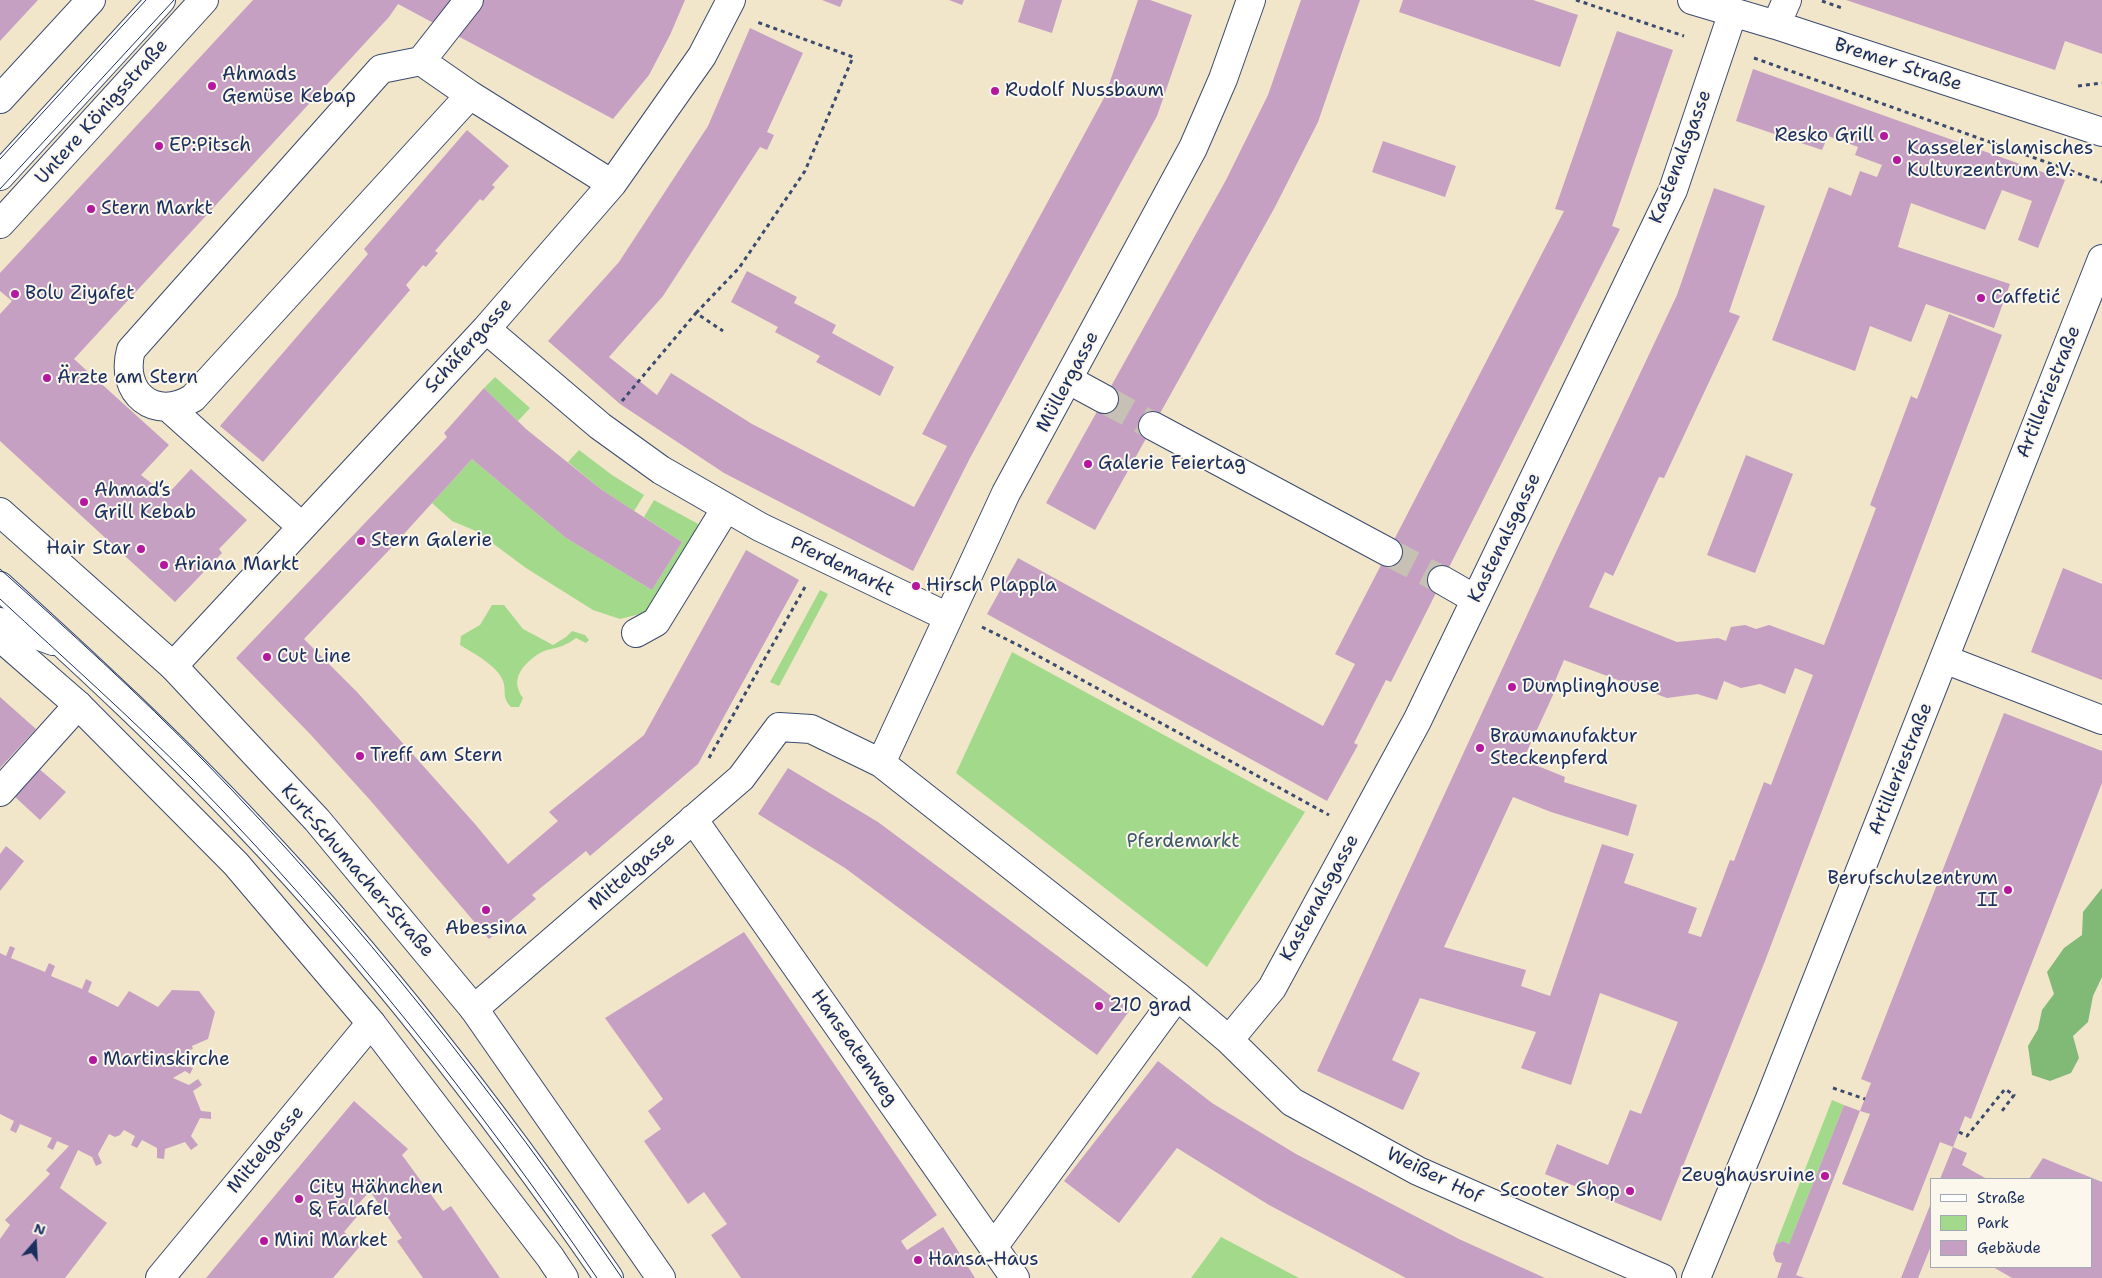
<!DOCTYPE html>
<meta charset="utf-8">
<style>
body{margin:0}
#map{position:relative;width:2102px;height:1278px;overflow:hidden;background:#f1e6ca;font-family:"Shantell Sans",sans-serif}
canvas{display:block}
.legend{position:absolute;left:1930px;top:1178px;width:162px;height:90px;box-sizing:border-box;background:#fbf7ec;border:1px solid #a1a7b3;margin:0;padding:6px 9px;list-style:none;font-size:15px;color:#1b2f5e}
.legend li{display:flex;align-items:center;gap:10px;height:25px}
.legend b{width:25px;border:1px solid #a1a7b3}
.north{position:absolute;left:10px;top:1218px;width:50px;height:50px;-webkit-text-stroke:4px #fbf7ec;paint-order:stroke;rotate:19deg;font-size:14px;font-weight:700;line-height:20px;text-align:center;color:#1b2f5e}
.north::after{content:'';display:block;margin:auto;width:18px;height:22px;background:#1b2f5e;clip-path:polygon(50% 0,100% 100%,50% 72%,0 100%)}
</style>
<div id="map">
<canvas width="2102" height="1278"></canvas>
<ul class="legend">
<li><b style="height:6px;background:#fff"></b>Straße</li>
<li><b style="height:14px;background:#a2d98b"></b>Park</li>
<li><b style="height:14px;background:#c5a0c2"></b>Gebäude</li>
</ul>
<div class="north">N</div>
</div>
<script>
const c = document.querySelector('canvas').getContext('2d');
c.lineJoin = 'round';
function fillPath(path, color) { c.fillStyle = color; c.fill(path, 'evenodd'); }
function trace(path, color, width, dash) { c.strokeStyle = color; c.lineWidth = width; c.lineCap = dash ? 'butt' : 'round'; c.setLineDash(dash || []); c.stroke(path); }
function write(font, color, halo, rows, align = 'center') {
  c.font = font + ' "Shantell Sans",sans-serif'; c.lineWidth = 4; c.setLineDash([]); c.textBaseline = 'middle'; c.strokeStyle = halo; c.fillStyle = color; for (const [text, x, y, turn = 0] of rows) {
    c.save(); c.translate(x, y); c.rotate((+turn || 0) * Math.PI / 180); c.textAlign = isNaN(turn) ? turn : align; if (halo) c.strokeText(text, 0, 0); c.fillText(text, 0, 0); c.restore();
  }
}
const green = new Path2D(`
 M495,377L530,408L518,421L484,388Z
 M579,450L612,475L644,495L634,511L602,490L568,462Z
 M472,459L566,538L652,590L682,542L644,517L654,500L702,526L651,608L640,614L620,619L593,610L526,568L476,531L452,521L432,503Z
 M820,590L828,594L779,686L770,682Z
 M492,605H504L523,629L553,645L566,637L572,631L585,635L589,640L586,643L576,638C572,641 567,644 562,646C555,649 546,649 540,653C523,664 509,679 523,698L519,707H511C501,696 507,692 503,681C498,666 473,653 460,645L461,636L480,625Z
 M1012,652L1305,812L1207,967L956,773Z
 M1832,1100L1844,1105L1789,1244L1783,1241L1776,1244Z
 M1221,1237L1299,1278H1191Z`);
const forest = new Path2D(`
 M2102,888V977L2093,996L2088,1022L2073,1036L2079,1058L2071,1073L2050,1081L2032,1075L2028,1046L2038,1029L2042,1010L2054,994L2047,972L2064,948L2082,935L2083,912Z`);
const building = new Path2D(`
 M0,0H38L0,41Z
 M253,0H685L670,35L649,75L613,119L398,4L389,17L74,359L169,445L141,475L155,486L153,488L164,498L191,469L247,520L219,549L222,553L175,602L0,441V314L12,301L0,291V273Z
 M822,0H843L840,7Z
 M949,0H964L962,5Z
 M1025,0H1062L1052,33L1018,22Z
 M1138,0H1150L1192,15L1157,116L970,458L913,571L724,473L620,404L548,341L619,262L708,126L750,28L803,53L767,132L774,135L767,150L760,147L663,296L609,357L657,395L671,373L752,424L914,507L947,446L922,434L1105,96Z
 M1301,0H1360L1318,122L1275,207L1095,530L1046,503L1226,180L1268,95Z
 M1403,0H1533L1578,15L1560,67L1399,12Z
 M1846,0H2102V54L2065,41L2055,70Z
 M1617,31L1673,50L1612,226L1620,229L1391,682L1386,680L1354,743L1358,745L1327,801L987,614L1018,558L1323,726L1355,664L1335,654L1564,211L1555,209Z
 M1753,69L2065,180L2038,248L2018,240L2032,201L2002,190L1985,230L1911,203L1898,247L2010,284L1994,328L1926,304L1911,342L1870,326L1855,371L1772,340L1829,187L1851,196L1860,171L1877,177L1882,165L1855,155L1858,147L1828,136L1822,150L1736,121Z
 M467,130L509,166L492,185L495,187L483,201L480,199L435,251L438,253L426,267L423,265L406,285L410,290L263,462L220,426L368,254L364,249Z
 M1383,141L1456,166L1445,197L1372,172Z
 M1714,188L1765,206L1729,312L1740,316L1664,478L1659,477L1613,576L1605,572L1589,607L1677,642L1718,638L1726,641L1731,627L1745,625L1756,629L1769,625L1824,645L1876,508L1870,505L1911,396L1917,399L1949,314L2002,335L1765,961L1661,1221L1545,1174L1557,1144L1608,1165L1630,1110L1641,1114L1678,1022L1600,993L1571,1085L1521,1068L1536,1032L1420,998L1392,1060L1420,1073L1403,1110L1317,1071L1557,550L1677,295ZM1564,660L1667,698L1697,694L1717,700L1724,681L1741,688L1760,684L1785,694L1795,668L1813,675L1771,785L1764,782L1734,861L1730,860L1701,937L1688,933L1697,908L1624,883L1634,854L1602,844L1550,996L1521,986L1526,970L1444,947L1513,797L1551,812L1628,836L1637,805L1564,782L1565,777L1523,760L1559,682L1555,681Z
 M747,271L797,297L794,303L836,325L832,333L894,367L880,396L816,362L820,356L775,332L778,327L731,302Z
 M484,388L526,429L602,490L682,542L652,590L566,538L472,459L393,546L304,639L357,692L417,759L475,824L508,864L558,821L549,812L644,735L746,550L799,580L698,764L590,856L586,851L532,895L536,899L489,939L370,800L311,735L236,658L447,437L444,433Z
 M1746,455L1793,474L1755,573L1707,555Z
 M2063,568L2102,584V680L2031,652Z
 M0,697L36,729L0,768Z
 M2004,713L2102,751V783L1971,1119L1965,1116L1953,1147L1967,1153L1962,1165L1987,1179H1940L1953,1147L1940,1142L1913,1211L1842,1184L1870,1114L1860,1111L1871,1083L1861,1079Z
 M37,767L66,792L40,820L13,795Z
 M788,768L878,822L1130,1010L1097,1055L845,868L758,814Z
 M6,846L24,861L0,891V854Z
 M744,932L937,1215L901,1241L907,1250L943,1227L975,1278H741L711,1235L727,1224L704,1192L688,1204L644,1141L661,1129L648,1111L663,1099L605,1018Z
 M10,946L15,948L11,958L45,972L49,963L55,966L51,976L82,989L86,979L92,982L88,992L118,1007L129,991L158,1007L172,990L199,991L215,1012L208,1039L192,1046L193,1049L186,1051L184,1055L187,1066L193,1068L190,1074L185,1071L173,1078L189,1085L198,1079L202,1085L193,1091L201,1111L211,1112V1119L200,1118L191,1136L198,1145L191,1150L185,1142L165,1149L164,1159L157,1158V1148L142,1140L137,1148L131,1145L135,1136L124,1130L120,1135L115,1137L109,1134L98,1154L102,1163L96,1166L92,1157L78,1150L60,1188L107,1223L65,1278H0V1239L10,1225L5,1220L50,1174L46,1170L69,1146L57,1141L53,1150L47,1147L52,1138L20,1124L16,1133L10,1130L14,1121L0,1114V953L6,956Z
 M1158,1061L1212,1103L1296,1154L1459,1239L1545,1278H1406L1269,1205L1177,1148L1119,1223L1064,1181Z
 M354,1101L408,1149L402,1155L443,1211L451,1206L500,1278H423L397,1241L402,1238L370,1191L353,1210L359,1214L344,1232L361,1245L333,1278H206Z
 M1844,1105L1860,1111L1796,1275L1805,1278H1777L1782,1263L1776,1262L1773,1254L1776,1244L1783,1241L1789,1244Z
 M2043,1158L2102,1182V1278H2012L1993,1267H2091V1179H2029Z
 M1931,1203V1246L1918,1278H1901Z`);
const minorTunnel = new Path2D(`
 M1104,399L1153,426
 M1388,552L1442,580`);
const path = new Path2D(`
 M1576,0L1684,36
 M1822,1L1842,8
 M1754,58L2102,182
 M2078,86L2102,83
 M696,313L739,268L805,171L853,57L757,22
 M622,401L696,313L723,331
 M982,627L1020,646L1329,815
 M709,758L805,587
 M1833,1088L1865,1099
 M1959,1132L1967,1136L2005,1089L2014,1095L2002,1111`);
const minor = new Path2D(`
 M1692,0L1776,25L2102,132
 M1776,25L1787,0
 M421,61L469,0
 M470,95L193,398C155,422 119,393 131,350L381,69L421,61L470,95L612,184
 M0,99L91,0
 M0,176L161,0
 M0,224L204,0
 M486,329L600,426L661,470L760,527L948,617
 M1069,380L1104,399
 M168,407L301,526
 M1153,426L1388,552
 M1442,580L1475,599
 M0,586C86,664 171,743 251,828C383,967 500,1120 609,1278
 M0,622L53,641
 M636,633L656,622L726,508
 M1944,659L2102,720
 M173,666L486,329L612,184L702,56L731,0
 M881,763L1006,493L1193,148L1223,79L1251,0
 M0,792L78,705
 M693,819L1015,1278
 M474,1009L741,778L779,727L811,729L881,763L1177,996L1229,1040L1292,1102L1418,1171L1662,1278
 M1229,1040L1272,988L1417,721L1673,190L1733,12
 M994,1246L1177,996
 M160,1278L371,1023
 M1696,1278L1769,1101L2102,259`);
const major = new Path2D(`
 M0,512L173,666L317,820L474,1009L661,1278
 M0,637L78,705L236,864L371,1023L550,1257L564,1278`);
const tram = new Path2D(`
 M0,159L146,0
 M0,189L174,0
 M0,569C69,631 139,694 204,761C359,920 497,1095 622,1278
 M0,599C65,659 131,718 193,780C343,933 476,1101 597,1278`);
const markers = [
 [212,86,5,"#b5179e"],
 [995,91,5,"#b5179e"],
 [1884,136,5,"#b5179e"],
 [159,146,5,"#b5179e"],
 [1897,160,5,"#b5179e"],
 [91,209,5,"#b5179e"],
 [15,294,5,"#b5179e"],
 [1981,298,5,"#b5179e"],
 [47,378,5,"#b5179e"],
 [1088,464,5,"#b5179e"],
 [84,502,5,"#b5179e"],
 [361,541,5,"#b5179e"],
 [141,549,5,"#b5179e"],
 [164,565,5,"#b5179e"],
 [916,586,5,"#b5179e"],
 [267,657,5,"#b5179e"],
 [1512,687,5,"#b5179e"],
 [1480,748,5,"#b5179e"],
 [360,756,5,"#b5179e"],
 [2008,890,5,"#b5179e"],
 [486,910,5,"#b5179e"],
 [1099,1006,5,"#b5179e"],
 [93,1060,5,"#b5179e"],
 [1825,1176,5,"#b5179e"],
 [1630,1191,5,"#b5179e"],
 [299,1199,5,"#b5179e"],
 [264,1241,5,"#b5179e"],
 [918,1260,5,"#b5179e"]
];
const streetNames = [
 ["Bremer Straße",1898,65,18],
 ["Untere Königsstraße",102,112,-48],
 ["Kastenalsgasse",1681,157,-69],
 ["Schäfergasse",469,346,-48],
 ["Müllergasse",1068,382,-62],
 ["Artilleriestraße",2049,392,-68],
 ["Kastenalsgasse",1505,538,-64],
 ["Pferdemarkt",842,567,26],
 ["Artilleriestraße",1901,769,-68],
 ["Kurt-Schumacher-Straße",357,871,49],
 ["Mittelgasse",632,872,-41],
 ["Kastenalsgasse",1320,898,-61],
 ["Hanseatenweg",854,1048,55],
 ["Mittelgasse",266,1150,-50],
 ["Weißer Hof",1434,1176,26]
];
const poiNames = [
 ["Ahmads",222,75],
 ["Gemüse Kebap",222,97],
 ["Rudolf Nussbaum",1005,91],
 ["Resko Grill",1874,136,"right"],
 ["EP:Pitsch",169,146],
 ["Kasseler islamisches",1907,149],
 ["Kulturzentrum e.V.",1907,171],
 ["Stern Markt",101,209],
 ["Bolu Ziyafet",25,294],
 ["Caffetić",1991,298],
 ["Ärzte am Stern",57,378],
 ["Galerie Feiertag",1098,464],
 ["Ahmad‘s",94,491],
 ["Grill Kebab",94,513],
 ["Stern Galerie",371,541],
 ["Hair Star",131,549,"right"],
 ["Ariana Markt",174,565],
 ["Hirsch Plappla",926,586],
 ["Cut Line",277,657],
 ["Dumplinghouse",1522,687],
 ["Braumanufaktur",1490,737],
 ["Steckenpferd",1490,759],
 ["Treff am Stern",370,756],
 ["Berufschulzentrum",1998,879,"right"],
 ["II",1998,901,"right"],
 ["Abessina",486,929,"center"],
 ["210 grad",1109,1006],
 ["Martinskirche",103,1060],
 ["Zeughausruine",1815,1176,"right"],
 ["City Hähnchen",309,1188],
 ["& Falafel",309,1210],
 ["Scooter Shop",1620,1191,"right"],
 ["Mini Market",274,1241],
 ["Hansa-Haus",928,1260]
];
const parkNames = [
 ["Pferdemarkt",1183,842]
];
fillPath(green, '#a2d98b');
fillPath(forest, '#81b977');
fillPath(building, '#c5a0c2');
trace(minorTunnel, '#c6c1b4', 28, [28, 14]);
trace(minor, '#3b4a6e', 30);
trace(major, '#3b4a6e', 30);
trace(path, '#3b4a6e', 3, [4, 4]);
trace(minor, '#fff', 28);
trace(major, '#fff', 28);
trace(tram, '#1b2f5e', 1);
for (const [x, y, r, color] of markers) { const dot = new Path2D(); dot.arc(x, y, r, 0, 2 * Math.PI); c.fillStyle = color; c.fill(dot); trace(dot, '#fbf7ec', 2); }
write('19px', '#1b2f5e', '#fbf7ec', streetNames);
write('19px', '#1b2f5e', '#fbf7ec', poiNames, 'left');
write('19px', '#3d5a69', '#fbf7ec', parkNames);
</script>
